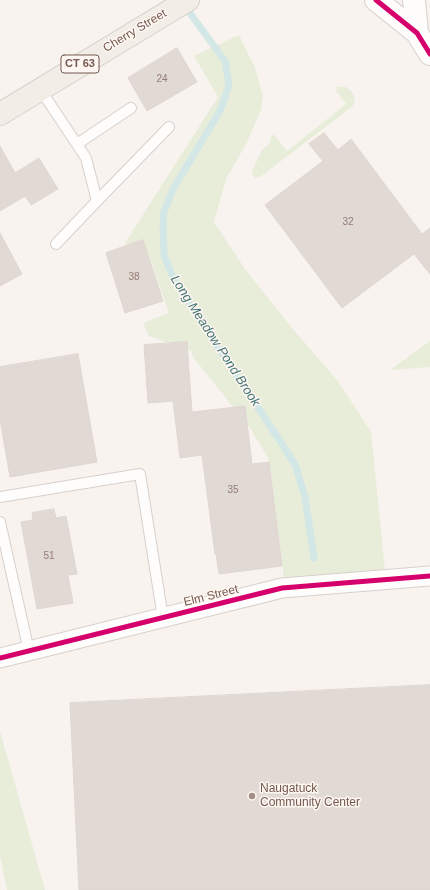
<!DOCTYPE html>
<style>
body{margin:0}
canvas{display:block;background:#f8f3ee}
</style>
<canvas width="430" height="890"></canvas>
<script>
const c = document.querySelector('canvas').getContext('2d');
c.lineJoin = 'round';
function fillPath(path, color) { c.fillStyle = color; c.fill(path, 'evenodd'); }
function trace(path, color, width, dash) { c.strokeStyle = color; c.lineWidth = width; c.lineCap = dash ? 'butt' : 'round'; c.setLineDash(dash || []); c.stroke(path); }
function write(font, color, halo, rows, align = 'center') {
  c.font = font + ' Arial,sans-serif'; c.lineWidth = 3; c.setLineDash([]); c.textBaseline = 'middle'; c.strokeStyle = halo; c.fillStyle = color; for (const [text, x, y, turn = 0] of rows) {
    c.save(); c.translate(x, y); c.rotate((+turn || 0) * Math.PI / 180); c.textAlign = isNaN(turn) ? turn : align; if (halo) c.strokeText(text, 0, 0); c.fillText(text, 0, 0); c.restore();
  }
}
const green = new Path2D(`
 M239,35L255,68L263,96L261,110L246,144L226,179L214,222L245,269L292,328L338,381L371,432L385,571L284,579L270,466L267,456L250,428L193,357L191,351L149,336L143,323L169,313L150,259L133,265L125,243L218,97L194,56Z
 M337,87C346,85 353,90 355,99L353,106L260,177L255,178L253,175L252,171L262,150L269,144L272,135H274L287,151L346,104L336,91Z
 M430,341V367L390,370Z
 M0,731L45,890H7L0,856Z`);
const stream = new Path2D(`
 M184,5L225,61L229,85L220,111L173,189L164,212L163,224L164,255L174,280L295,464L305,497L314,558`);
const building = new Path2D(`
 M177,48L197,82L147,111L128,78Z
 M324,133L338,150L351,139L422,234L430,228V274L414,254L342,308L265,205L323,161L309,144Z
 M0,146L15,173L39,158L58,189L31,205L25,196L0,211Z
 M0,233L22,274L0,286Z
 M143,240L163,301L125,313L106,253Z
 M187,342L192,412L245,406L252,464L269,462L282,566L219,574L216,554H215L202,455L180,458L173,401L148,403L144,345Z
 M78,354L97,462L10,477L0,419V367Z
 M54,509L56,518L66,516L77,574L68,575L73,603L37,609L21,522L33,520L32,513Z
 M430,685V890H79L70,703Z`);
const service = new Path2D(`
 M40,89L86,158L97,201L56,244
 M77,144L131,108
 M97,201L169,127
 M0,497L140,474L163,618
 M0,522L29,651`);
const minor = new Path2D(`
 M0,658L282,588L430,576`);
const tertiary = new Path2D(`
 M376,0L417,33L430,54
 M414,0L417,33`);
const primary = new Path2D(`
 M0,114L188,0`);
const cycleway = new Path2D(`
 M376,0L417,33L430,54
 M0,658L282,588L430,576`);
const markers = [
 [252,796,4,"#a28f87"]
];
const numberNames = [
 ["24",162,79],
 ["32",348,222],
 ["38",134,277],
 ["35",233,490],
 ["51",49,556]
];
const shields = [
 [80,64,38]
];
const shieldNames = [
 ["CT 63",80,64]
];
const streetNames = [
 ["Cherry Street",135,31,-31],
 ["Elm Street",211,596,-14]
];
const poiNames = [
 ["Naugatuck",260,789],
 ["Community Center",260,803]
];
const waterNames = [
 ["Long Meadow Pond Brook",215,341,57]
];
fillPath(green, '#e8edda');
trace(stream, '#d2e7e6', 7);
fillPath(building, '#e1d9d4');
trace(building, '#e0d6d1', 1);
trace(service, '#d7d0cc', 12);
trace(minor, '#d7d0cc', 21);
trace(tertiary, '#d7d0cc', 24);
trace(primary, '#d9d0cc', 24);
trace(service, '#fefdfc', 10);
trace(minor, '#fefdfc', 19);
trace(tertiary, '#fefdfc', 22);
trace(primary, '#f2ede7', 22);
trace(cycleway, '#d6006c', 5);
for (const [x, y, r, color] of markers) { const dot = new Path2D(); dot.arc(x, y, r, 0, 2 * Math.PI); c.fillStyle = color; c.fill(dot); trace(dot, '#fef7f1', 1.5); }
write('10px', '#927c74', null, numberNames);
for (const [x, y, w] of shields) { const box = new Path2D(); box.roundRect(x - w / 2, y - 9, w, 18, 3); c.fillStyle = '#fef7f1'; c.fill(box); trace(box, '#745950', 1); }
write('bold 11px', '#745950', null, shieldNames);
write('12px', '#745950', '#fef7f1', streetNames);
write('12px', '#745950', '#fef7f1', poiNames, 'left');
write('italic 13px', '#457577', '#fef7f1', waterNames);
</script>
